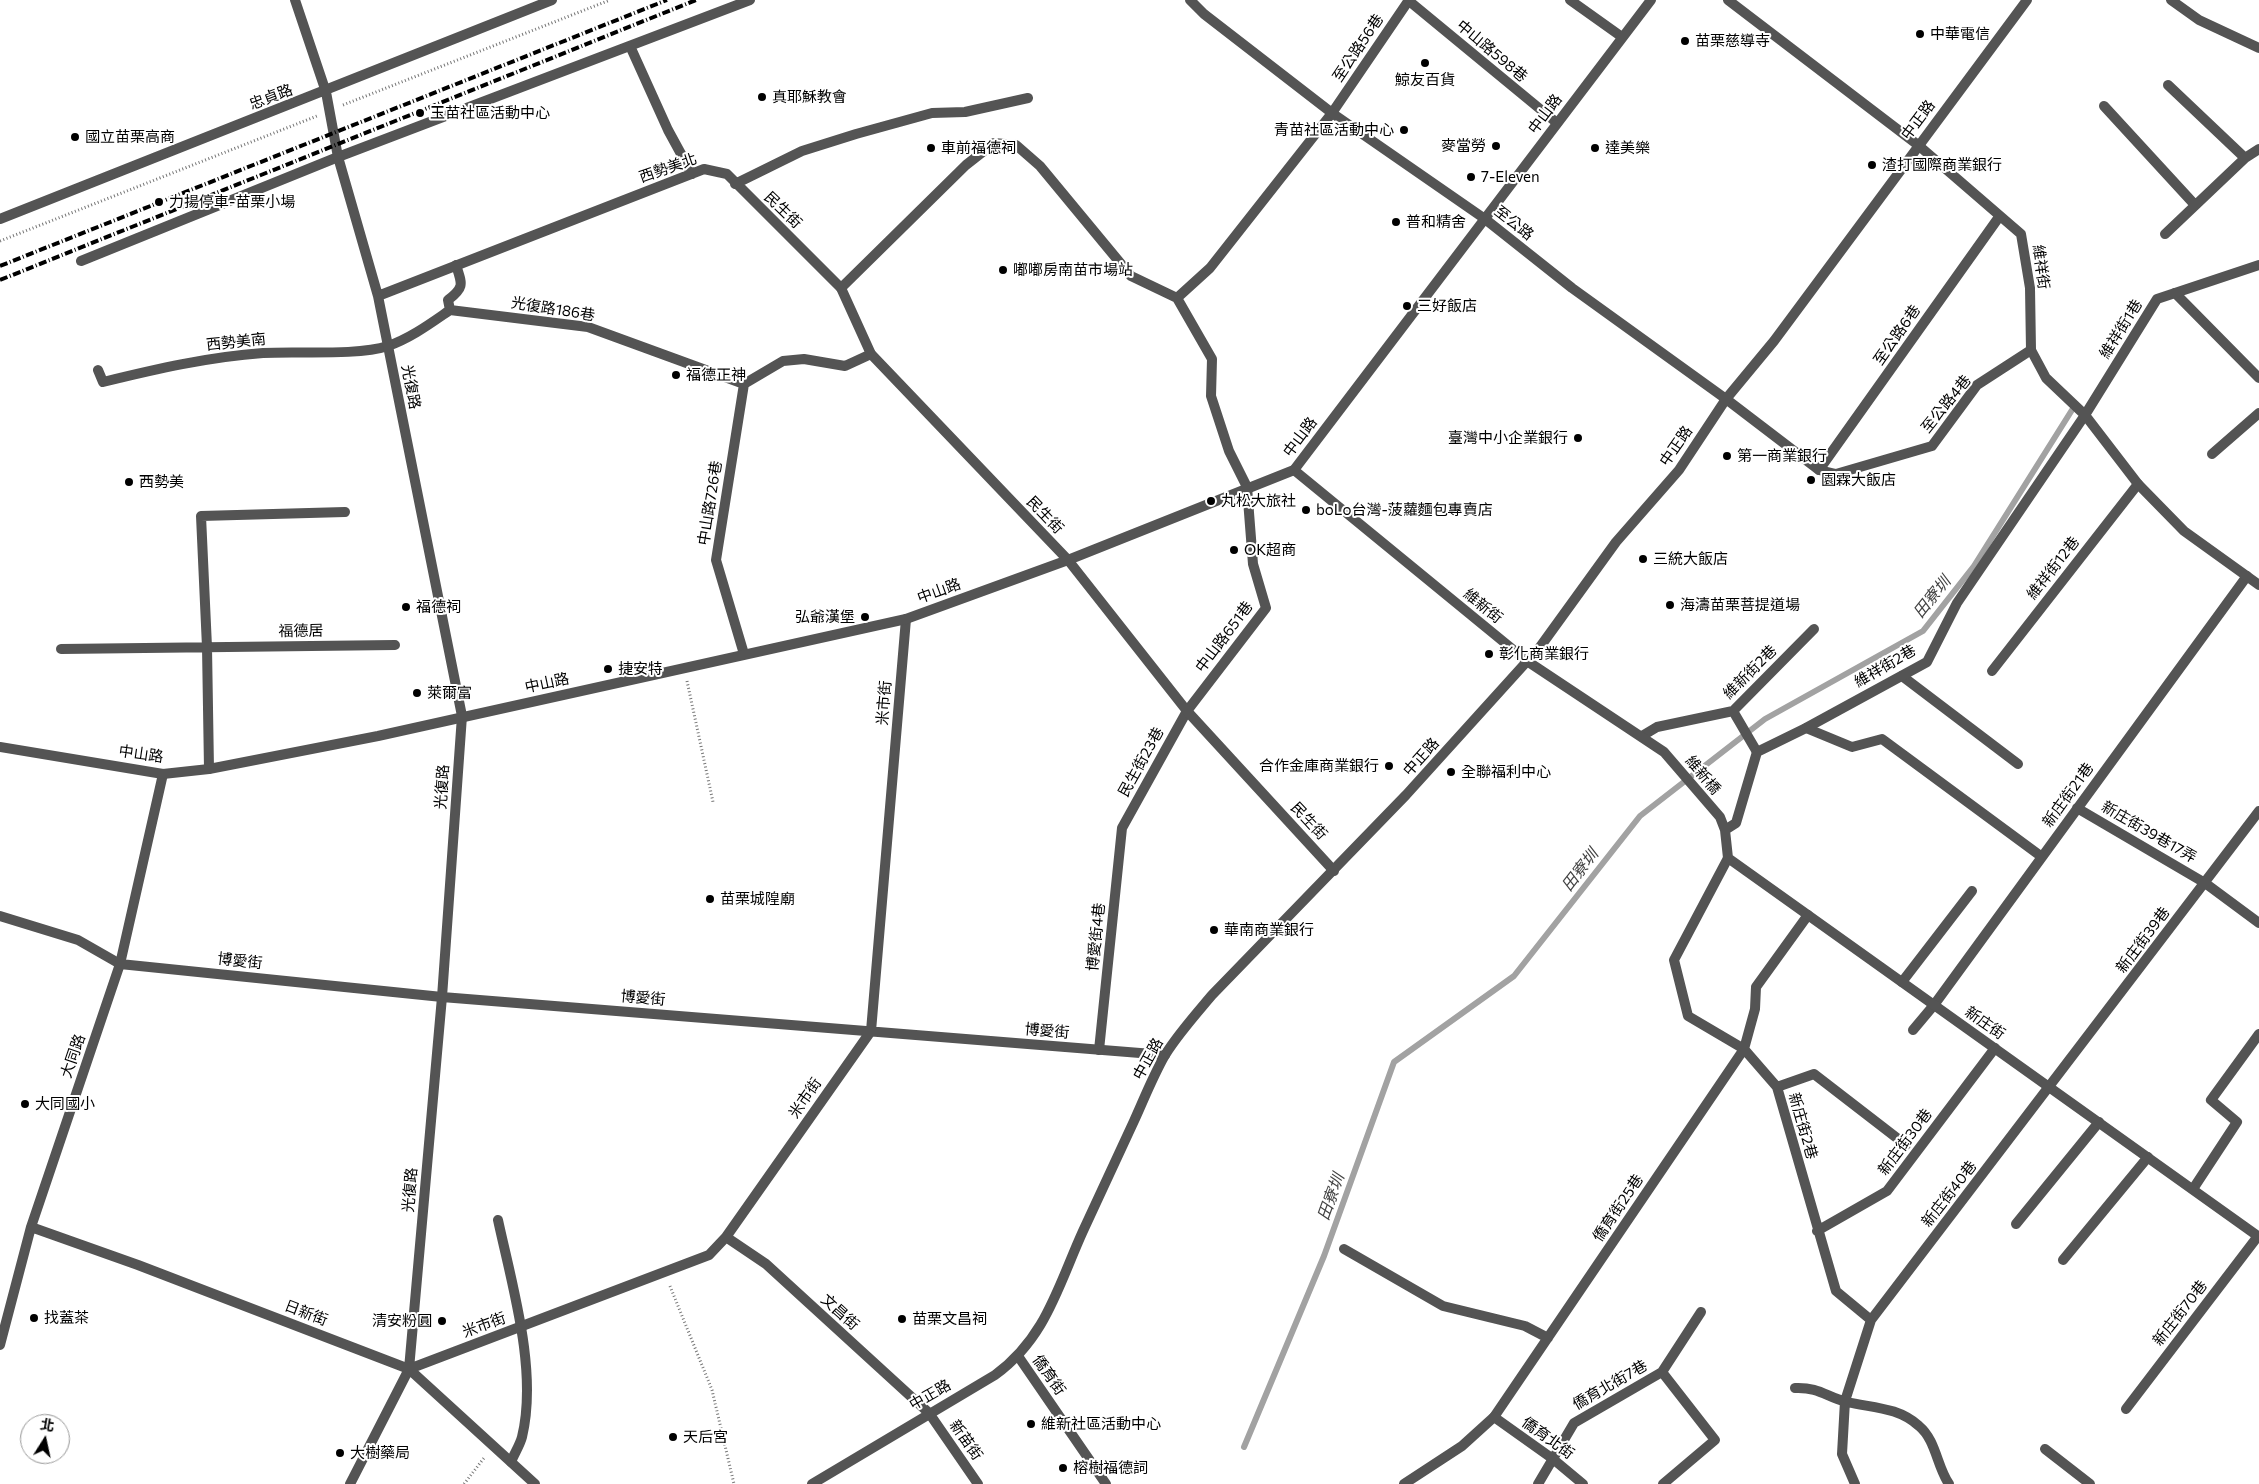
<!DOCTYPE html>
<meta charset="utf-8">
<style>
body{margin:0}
#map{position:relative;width:2259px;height:1484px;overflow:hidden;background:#fff;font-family:Commissioner,"Noto Sans TC",sans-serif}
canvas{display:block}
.north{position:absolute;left:20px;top:1414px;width:50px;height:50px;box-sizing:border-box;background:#fff;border:1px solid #999;border-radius:50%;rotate:10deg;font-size:14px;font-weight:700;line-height:20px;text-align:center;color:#000}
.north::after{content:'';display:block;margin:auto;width:18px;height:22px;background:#000;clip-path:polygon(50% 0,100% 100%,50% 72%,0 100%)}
</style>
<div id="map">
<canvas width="2259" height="1484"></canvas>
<div class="north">北</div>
</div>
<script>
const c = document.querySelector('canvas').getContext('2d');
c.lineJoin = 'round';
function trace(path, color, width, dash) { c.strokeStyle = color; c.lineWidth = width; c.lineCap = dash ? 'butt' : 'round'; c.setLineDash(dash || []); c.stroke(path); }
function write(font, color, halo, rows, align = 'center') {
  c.font = font + ' Commissioner,"Noto Sans TC",sans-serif'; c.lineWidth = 4; c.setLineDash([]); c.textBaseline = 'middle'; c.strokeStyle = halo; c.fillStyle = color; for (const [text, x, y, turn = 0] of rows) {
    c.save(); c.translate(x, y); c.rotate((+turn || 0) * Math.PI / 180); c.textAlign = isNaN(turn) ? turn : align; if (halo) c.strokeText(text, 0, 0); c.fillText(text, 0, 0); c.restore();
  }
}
const stream = new Path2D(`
 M1244,1447L1324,1256L1394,1062L1514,976L1640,816L1765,719L1923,631L1974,566L2072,410`);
const path = new Path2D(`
 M343,105L610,0
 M0,241L317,116
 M687,681L713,802
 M670,1286L712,1390L734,1484
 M464,1484L484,1458`);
const service = new Path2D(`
 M295,0L326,92
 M1570,0L1622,37
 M2171,0L2199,20L2259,48
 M2168,85L2245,158
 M2104,106L2195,205
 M1999,217L1819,470L1836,474L1932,446L1977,385L2031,350
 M2165,234L2245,158L2259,149
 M81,261L338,157
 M841,288L966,165L994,143L1016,145L1040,166L1131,276L1177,298L1210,268L1332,113L1409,0
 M2175,293L2259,378
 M450,310L448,300C465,287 462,284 456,265
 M98,370L103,382C156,369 208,357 263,353C297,351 357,356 388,346C411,338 431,323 450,310L588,327L744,384
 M744,384L783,361L804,359L845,366L871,354
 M2212,454L2259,413
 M61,649L395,645
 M744,654L716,560L744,384
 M1992,671L2138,484
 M1902,676L2018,764
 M1733,711L1757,752
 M1806,728L1852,747L1882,739L2042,857
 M1642,736L1657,727L1733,711L1814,629
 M209,769L207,647L201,516L345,512
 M2077,808L2205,883L2259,923
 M1728,858L1674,960L1688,1016L1744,1049L1777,1087L1836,1291L1871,1320
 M0,916L78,940L120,964
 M1902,982L1972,891
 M1913,1030L1934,1005L2247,576
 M1099,1050L1122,828L1187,711L1266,608L1253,564L1247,487L1229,451L1211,396L1212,359L1177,298
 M1777,1087L1814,1074L1906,1145
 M2193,1189L2237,1122L2211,1100L2259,1034
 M498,1220C512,1285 538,1371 522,1437C520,1445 514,1454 511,1462
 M2016,1224L2099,1122
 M1817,1231L1887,1191L1995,1048
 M1344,1249L1443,1306L1525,1326L1548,1338
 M2063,1260L2148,1157
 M1662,1372L1715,1440L1663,1484
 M1795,1388C1820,1387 1826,1397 1847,1402C1873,1408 1898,1407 1919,1426C1936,1440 1937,1467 1949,1484
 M2126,1409L2258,1236
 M2045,1449L2090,1484
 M1404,1484L1462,1446L1494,1417L1744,1049L1755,1009L1756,987L1808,915
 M1538,1484L1574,1423L1662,1372L1701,1312
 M1855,1484L1842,1454L1845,1401L1871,1320L2259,811`);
const minor = new Path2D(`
 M1728,0L1918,145L2021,234L2030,288L2031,350L2046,378L2085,415L2138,484L2184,531L2259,585
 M1409,1L1557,123
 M630,46L668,130L692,174
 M326,92L338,157L378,296L462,716L442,997L409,1369L350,1484
 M338,157L750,0
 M735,184L802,151L856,134L932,113L965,112L1028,98
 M0,219L552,0
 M378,296L704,169L727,174L841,288L871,354L1068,560L1187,711L1334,871
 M1726,399L1819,470
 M1294,470L1527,661L1664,752L1720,817L1725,830L1728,858L2259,1237
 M1725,830L1736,823L1757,752L1806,728L1927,662L1957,603L2085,415L2157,299L2259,265
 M120,964L442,997L1165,1055
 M31,1227L138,1265L409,1369L535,1484
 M726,1237L766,1264L929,1413L978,1484
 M0,1345L31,1227L120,964L163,774
 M1018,1356L1106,1484
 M409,1369L709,1255L726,1237L871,1031L906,619
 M1494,1417L1553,1459L1583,1484`);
const tertiary = new Path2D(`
 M1190,0L1204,14L1332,113L1485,219L1572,288L1726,399
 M0,747L163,774L209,769L378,736L906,619L1068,560L1294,470L1651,0
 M812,1484L995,1375C1046,1338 1058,1286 1083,1231C1100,1194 1117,1158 1134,1121C1144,1099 1153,1076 1165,1055C1178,1034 1196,1014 1212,995L1406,795L1540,647L1616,542L1679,470L1726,399L1774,341L2027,0`);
const rail = new Path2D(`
 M0,266L667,0
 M0,280L696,0`);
const markers = [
 [1920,34,5,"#000"],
 [1685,41,5,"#000"],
 [1425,63,5,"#000"],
 [762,97,5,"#000"],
 [420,113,5,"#000"],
 [1404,130,5,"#000"],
 [75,137,5,"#000"],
 [1496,146,5,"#000"],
 [931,148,5,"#000"],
 [1595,148,5,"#000"],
 [1872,165,5,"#000"],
 [1471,177,5,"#000"],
 [159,202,5,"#000"],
 [1396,222,5,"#000"],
 [1003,270,5,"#000"],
 [1407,306,5,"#000"],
 [676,375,5,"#000"],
 [1578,438,5,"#000"],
 [1727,456,5,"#000"],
 [1811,480,5,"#000"],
 [129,482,5,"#000"],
 [1211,501,5,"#000"],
 [1306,510,5,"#000"],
 [1234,550,5,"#000"],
 [1643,559,5,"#000"],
 [1670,605,5,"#000"],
 [406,607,5,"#000"],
 [865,617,5,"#000"],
 [1489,654,5,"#000"],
 [608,669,5,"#000"],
 [417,693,5,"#000"],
 [1389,766,5,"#000"],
 [1451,772,5,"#000"],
 [710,899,5,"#000"],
 [1214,930,5,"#000"],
 [25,1104,5,"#000"],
 [34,1318,5,"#000"],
 [902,1319,5,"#000"],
 [442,1321,5,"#000"],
 [1031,1424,5,"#000"],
 [673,1437,5,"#000"],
 [340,1453,5,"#000"],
 [1063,1468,5,"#000"]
];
const poiNames = [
 ["中華電信",1930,34],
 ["苗栗慈導寺",1695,41],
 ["鯨友百貨",1425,80,"center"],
 ["真耶穌教會",772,97],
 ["玉苗社區活動中心",430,113],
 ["青苗社區活動中心",1394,130,"right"],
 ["國立苗栗高商",85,137],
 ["麥當勞",1486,146,"right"],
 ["車前福德祠",941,148],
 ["達美樂",1605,148],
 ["渣打國際商業銀行",1882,165],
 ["7-Eleven",1481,177],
 ["力揚停車-苗栗小場",169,202],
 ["普和精舍",1406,222],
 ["嘟嘟房南苗市場站",1013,270],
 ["三好飯店",1417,306],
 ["福德正神",686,375],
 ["臺灣中小企業銀行",1568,438,"right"],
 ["第一商業銀行",1737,456],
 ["園霖大飯店",1821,480],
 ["西勢美",139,482],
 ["丸松大旅社",1221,501],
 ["boLo台灣-菠蘿麵包專賣店",1316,510],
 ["OK超商",1244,550],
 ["三統大飯店",1653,559],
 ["海濤苗栗菩提道場",1680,605],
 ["福德祠",416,607],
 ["弘爺漢堡",855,617,"right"],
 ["彰化商業銀行",1499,654],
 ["捷安特",618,669],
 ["萊爾富",427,693],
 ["合作金庫商業銀行",1379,766,"right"],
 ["全聯福利中心",1461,772],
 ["苗栗城隍廟",720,899],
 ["華南商業銀行",1224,930],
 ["大同國小",35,1104],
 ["找蓋茶",44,1318],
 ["苗栗文昌祠",912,1319],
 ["清安粉圓",432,1321,"right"],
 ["維新社區活動中心",1041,1424],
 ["天后宮",683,1437],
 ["大樹藥局",350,1453],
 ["榕樹福德詞",1073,1468]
];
const streetNames = [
 ["至公路56巷",1358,48,-56],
 ["中山路598巷",1492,51,40],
 ["忠貞路",271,97,-21],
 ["中山路",1545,114,-53],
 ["中正路",1918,120,-53],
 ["西勢美北",668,168,-19],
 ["民生街",783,210,44],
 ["至公路",1514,223,38],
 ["維祥街",2041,267,82],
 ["光復路186巷",553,309,9],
 ["維祥街1巷",2121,329,-58],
 ["至公路6巷",1897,335,-55],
 ["西勢美南",236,342,-6],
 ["光復路",411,387,79],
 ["至公路4巷",1946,404,-51],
 ["中山路",1300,437,-53],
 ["中正路",1676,446,-55],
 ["中山路726巷",710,503,-81],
 ["民生街",1045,515,46],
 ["維祥街12巷",2053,568,-52],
 ["中山路",939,591,-20],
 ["維新街",1483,606,39],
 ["福德居",301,631,-1],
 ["中山路651巷",1224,637,-53],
 ["維祥街2巷",1885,666,-30],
 ["維新街2巷",1750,672,-45],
 ["中山路",547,683,-12],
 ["米市街",884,703,-85],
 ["中山路",141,754,8],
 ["中正路",1421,757,-48],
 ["民生街23巷",1141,762,-61],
 ["維新橋",1703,775,50],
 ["光復路",442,787,-86],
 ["新庄街21巷",2068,795,-54],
 ["民生街",1309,821,47],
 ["新庄街39巷17弄",2149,832,30],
 ["博愛街4巷",1096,937,-84],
 ["新庄街39巷",2143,940,-53],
 ["博愛街",240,961,6],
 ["博愛街",643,998,5],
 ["新庄街",1985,1023,35],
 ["博愛街",1047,1031,5],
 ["大同路",73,1056,-71],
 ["中正路",1148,1059,-61],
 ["米市街",805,1098,-55],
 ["新庄街2巷",1803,1126,74],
 ["新庄街30巷",1905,1142,-53],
 ["光復路",410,1190,-85],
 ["新庄街40巷",1949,1194,-52],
 ["僑育街25巷",1618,1208,-56],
 ["文昌街",840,1312,42],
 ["日新街",306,1313,21],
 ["新庄街70巷",2180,1313,-52],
 ["米市街",484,1325,-20],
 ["僑育街",1049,1375,55],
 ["僑育北街7巷",1610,1385,-30],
 ["中正路",930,1395,-30],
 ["僑育北街",1548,1438,36],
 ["新苗街",966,1440,55]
];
const waterNames = [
 ["田寮圳",1932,597,-51],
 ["田寮圳",1580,870,-52],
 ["田寮圳",1331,1197,-70]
];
trace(stream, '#a2a2a2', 6);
trace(path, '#767676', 3, [1, 2.5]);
trace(service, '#545454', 10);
trace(minor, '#545454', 10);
trace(tertiary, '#545454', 10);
trace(rail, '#000', 4, [8, 2.5, 1, 2.5]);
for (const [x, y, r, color] of markers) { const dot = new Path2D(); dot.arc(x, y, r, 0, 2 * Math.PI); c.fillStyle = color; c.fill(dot); trace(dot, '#fff', 2); }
write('15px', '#000', '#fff', poiNames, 'left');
write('15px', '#000', '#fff', streetNames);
write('italic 16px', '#434343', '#fff', waterNames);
</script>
